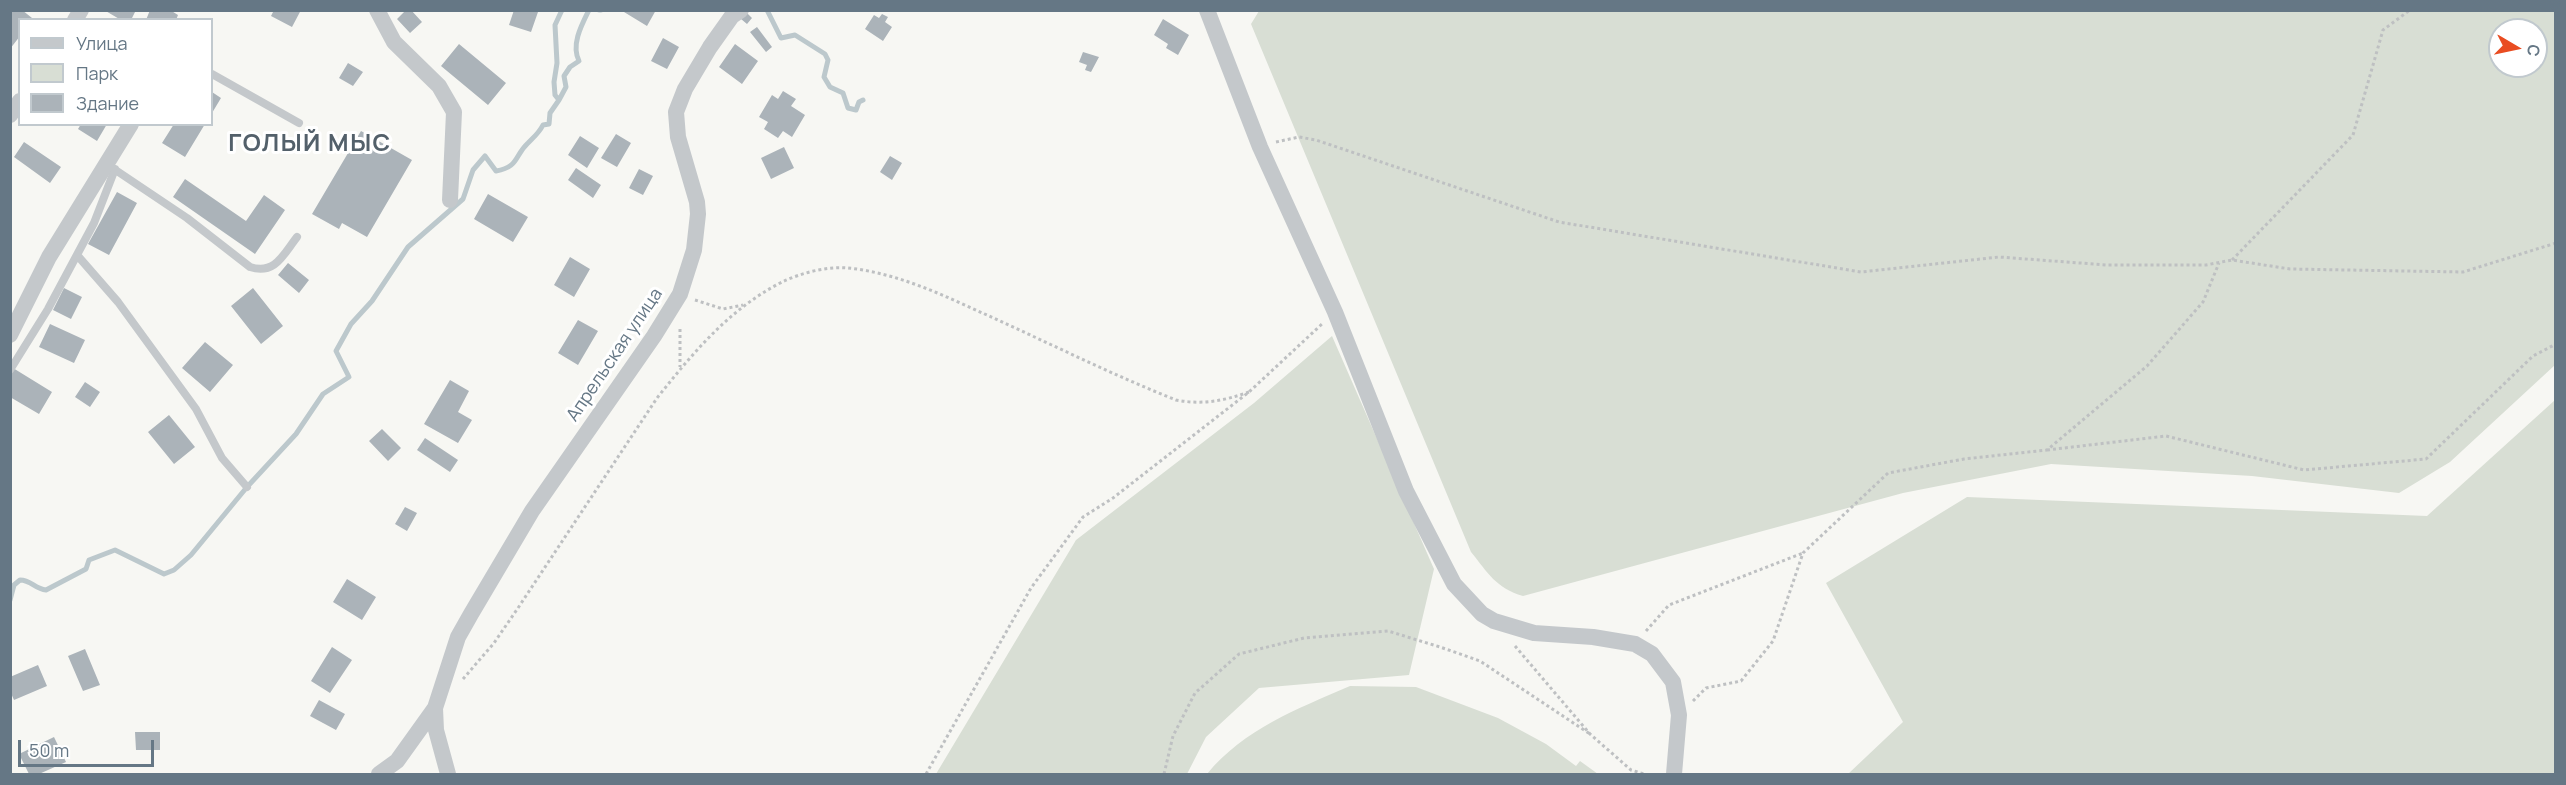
<!DOCTYPE html>
<meta charset="utf-8">
<style>
body{margin:0}
#map{position:relative;width:2566px;height:785px;overflow:hidden;background:#f7f7f3;font-family:Manrope,sans-serif}
canvas{display:block}
.frame{position:absolute;inset:0;border:12px solid #657785;pointer-events:none}
.legend{position:absolute;left:18px;top:18px;width:195px;height:108px;box-sizing:border-box;background:#fff;border:2px solid #c1c9ce;margin:0;padding:8px 10px;list-style:none;font-size:18px;color:#657785}
.legend li{display:flex;align-items:center;gap:12px;height:30px}
.legend b{width:30px;border:2px solid #c1c9ce}
.north{position:absolute;left:2488px;top:18px;width:60px;height:60px;box-sizing:border-box;background:#fff;border:2px solid #c1c9ce;border-radius:50%;rotate:99deg;font-size:16px;font-weight:700;line-height:24px;text-align:center;color:#657785}
.north::after{content:'';display:block;margin:auto;width:21px;height:27px;background:#e94c21;clip-path:polygon(50% 0,100% 100%,50% 72%,0 100%)}
.scale{position:absolute;left:18px;top:740px;width:136px;height:27px;box-sizing:border-box;border:3px solid #657785;border-top:0;padding-left:8px;font-size:18px;line-height:21px;white-space:nowrap;color:#657785;-webkit-text-stroke:4px #fff;paint-order:stroke}
</style>
<div id="map">
<canvas width="2566" height="785"></canvas>
<div class="frame"></div>
<ul class="legend">
<li><b style="height:8px;background:#c4c8cb"></b>Улица</li>
<li><b style="height:16px;background:#d8ded4"></b>Парк</li>
<li><b style="height:16px;background:#abb3b9"></b>Здание</li>
</ul>
<div class="north">С</div>
<div class="scale">50 m</div>
</div>
<script>
const c = document.querySelector('canvas').getContext('2d');
c.lineJoin = 'round';
function fillPath(path, color) { c.fillStyle = color; c.fill(path, 'evenodd'); }
function trace(path, color, width, dash) { c.strokeStyle = color; c.lineWidth = width; c.lineCap = dash ? 'butt' : 'round'; c.setLineDash(dash || []); c.stroke(path); }
function write(font, color, halo, rows, align = 'center') {
  c.font = font + ' Manrope,sans-serif'; c.lineWidth = 6; c.setLineDash([]); c.textBaseline = 'middle'; c.strokeStyle = halo; c.fillStyle = color; for (const [text, x, y, turn = 0] of rows) {
    c.save(); c.translate(x, y); c.rotate((+turn || 0) * Math.PI / 180); c.textAlign = isNaN(turn) ? turn : align; if (halo) c.strokeText(text, 0, 0); c.fillText(text, 0, 0); c.restore();
  }
}
const green = new Path2D(`
 M1259,11H2555V365L2450,462L2399,493L2252,476L2051,464L1903,493L1523,596C1496,588 1488,573 1471,552L1251,24ZM2500,30H2536V66H2500Z
 M1332,336L1434,569L1409,675L1259,688L1206,737L1187,774H936L1076,540L1254,403Z
 M2555,400V774H1848L1903,722L1826,583L1967,497L2427,516Z
 M1350,686L1416,687L1498,718L1546,744L1576,766L1580,761L1598,774H1609H1207C1244,729 1297,709 1350,686Z`);
const stream = new Path2D(`
 M599,10H601
 M767,10L781,38L795,35L825,54L828,60L824,77L830,87L843,93L848,108L856,110L859,102L863,100
 M559,100L566,87L564,76L570,67L579,61C571,45 581,26 589,10
 M10,600L14,585L20,580C31,580 35,589 46,590L86,569L89,560L115,550L164,574L174,570L191,555L247,487L296,434L323,394L349,377L336,351L351,324L372,301L408,247L463,199L473,170L485,156L496,171C519,167 514,156 528,143C534,137 539,133 543,125L549,124L550,113L559,100L555,95L554,82L557,63L555,25L562,10`);
const building = new Path2D(`
 M10,10H22L32,18L20,20V36L10,49Z
 M104,10H136L131,20H121Z
 M150,10H170L178,15L176,20H146Z
 M274,10H301L292,27L271,16Z
 M406,10H411L422,22L410,33L397,19Z
 M514,10L538,12L531,32L509,25Z
 M625,10H656L647,26L624,12Z
 M747,13L752,18L747,24L741,19Z
 M882,14L888,17L885,22L892,27L883,41L865,29L874,15L879,18Z
 M1163,19L1189,35L1178,55L1166,48L1168,44L1154,35Z
 M757,27L772,47L766,52L750,32Z
 M663,38L679,47L667,69L651,61Z
 M459,44L506,83L488,105L441,66Z
 M735,44L758,61L742,84L719,67Z
 M1083,52L1099,57L1091,72L1085,70L1087,65L1079,62Z
 M348,63L363,72L353,86L339,78Z
 M783,91L796,99L791,106L805,115L792,137L783,131L778,138L764,129L768,122L759,117L772,95L778,99Z
 M212,92L221,98L212,113Z
 M81,124H107L97,141L78,129Z
 M174,124H205L185,157L162,143Z
 M361,131L412,160L367,237L342,223L339,229L312,214Z
 M616,134L631,143L617,167L601,158Z
 M580,136L599,148L587,168L568,155Z
 M24,142L61,167L50,183L14,157Z
 M784,147L794,168L771,179L761,158Z
 M890,156L902,163L892,180L880,172Z
 M576,168L601,185L593,198L568,180Z
 M639,169L653,176L643,195L629,188Z
 M185,179L246,221L264,195L285,210L255,254L173,197Z
 M117,192L137,203L109,255L88,244Z
 M488,194L528,217L513,242L474,219Z
 M570,257L590,269L574,297L554,285Z
 M288,263L309,280L299,293L278,275Z
 M64,288L82,297L71,319L53,310Z
 M253,288L283,326L261,344L231,306Z
 M578,320L598,331L578,365L558,353Z
 M50,324L85,340L74,363L39,347Z
 M205,342L233,365L210,392L182,368Z
 M13,368L52,392L39,414L10,397V373Z
 M450,380L469,391L458,412L472,420L458,443L424,424Z
 M85,382L100,392L90,407L75,397Z
 M169,415L195,447L174,464L148,432Z
 M382,429L401,448L388,461L369,441Z
 M425,438L458,460L450,472L417,450Z
 M405,507L417,513L407,531L395,524Z
 M347,579L376,597L362,620L333,602Z
 M332,647L352,660L330,693L311,681Z
 M85,649L100,685L83,691L68,656Z
 M38,665L47,686L14,700L10,691V677Z
 M319,700L345,714L336,730L310,716Z
 M135,732H160V750H136Z
 M54,737L66,762L39,774H29L19,754Z`);
const path = new Path2D(`
 M1276,142L1299,137L1316,140L1559,222L1861,272L1999,257L2107,265H2206L2232,260L2290,269L2463,272L2556,243
 M2232,260L2353,135L2383,30L2410,10
 M695,300L723,309L743,305
 M680,329V367
 M2047,450L2166,436L2304,470L2426,459L2533,356L2556,344
 M1646,631L1669,605L1803,553
 M1515,646L1590,734L1631,770L1644,774
 M463,679L494,643L518,608L657,398C693,353 729,309 782,282C801,273 827,266 848,268C898,273 945,296 989,316C1051,344 1113,375 1176,400C1203,405 1223,401 1249,392
 M1693,701L1706,688L1741,681L1773,641L1803,553L1888,473L1964,459L2047,450L2147,366L2203,302L2219,263
 M926,774L1031,588L1083,517L1113,498L1249,392L1322,324
 M1164,774L1173,736L1195,693L1239,654L1304,638L1388,631L1440,647L1480,661L1590,734`);
const lane = new Path2D(`
 M212,74L299,123
 M108,165L187,218L250,267C275,275 283,255 297,237
 M77,255L118,302L196,409L222,458L247,487
 M10,370L48,309L94,223L115,169`);
const street = new Path2D(`
 M377,10L394,42L439,86L454,112L450,200
 M1207,10L1260,147L1335,312L1406,491L1454,584L1482,614L1494,621L1534,633L1593,637L1635,644L1652,654L1673,682L1679,715L1674,774
 M75,20L81,10
 M10,115L20,101
 M10,335L49,257L131,124
 M435,708L436,730L448,774
 M379,774L397,761L435,708L458,637L471,614L532,511L654,336L680,294L694,250L698,214L697,202L678,137L676,112L685,89L710,47L732,16L741,10`);
const streetNames = [
 ["Апрельская улица",615,355,-56]
];
const districtNames = [
 ["ГОЛЫЙ МЫС",310,144]
];
fillPath(green, '#d8ded4');
trace(stream, '#bcc8cc', 5);
fillPath(building, '#abb3b9');
trace(path, '#bec0c2', 3, [3, 3]);
trace(lane, '#c4c8cb', 8);
trace(street, '#c4c8cb', 16);
write('18px', '#657785', '#fff', streetNames);
c.letterSpacing = '1.5px';
write('bold 24px', '#53606a', '#fff', districtNames);
c.letterSpacing = '0px';
</script>
